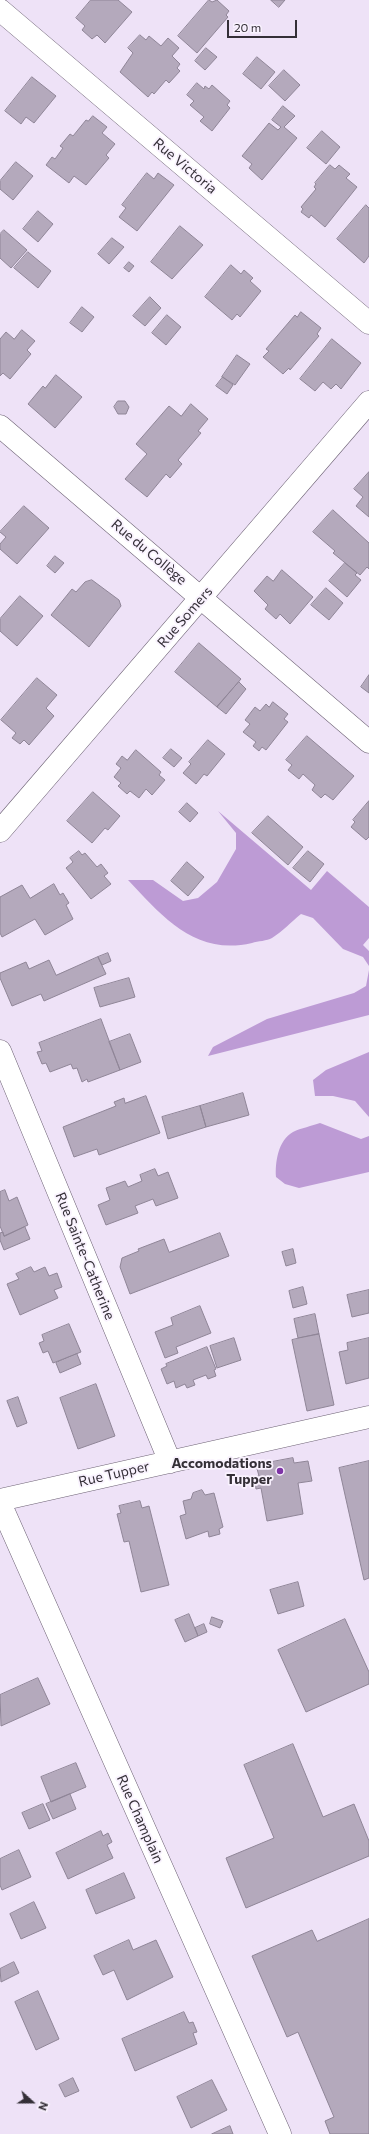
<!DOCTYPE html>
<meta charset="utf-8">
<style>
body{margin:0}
#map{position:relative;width:369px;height:2134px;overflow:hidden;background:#eee2f7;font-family:Commissioner,sans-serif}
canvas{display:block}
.north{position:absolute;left:12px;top:2082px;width:40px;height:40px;-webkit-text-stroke:3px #f9f2fe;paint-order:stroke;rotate:111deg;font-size:11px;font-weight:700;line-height:16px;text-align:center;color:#342f37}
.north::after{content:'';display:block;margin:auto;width:14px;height:18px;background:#342f37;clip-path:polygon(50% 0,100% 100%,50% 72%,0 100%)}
.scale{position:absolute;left:227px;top:20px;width:70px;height:18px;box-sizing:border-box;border:2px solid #342f37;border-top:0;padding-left:5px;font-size:12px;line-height:14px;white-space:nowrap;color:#342f37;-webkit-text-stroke:3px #f9f2fe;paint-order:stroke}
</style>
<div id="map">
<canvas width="369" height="2134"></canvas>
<div class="north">N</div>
<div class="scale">20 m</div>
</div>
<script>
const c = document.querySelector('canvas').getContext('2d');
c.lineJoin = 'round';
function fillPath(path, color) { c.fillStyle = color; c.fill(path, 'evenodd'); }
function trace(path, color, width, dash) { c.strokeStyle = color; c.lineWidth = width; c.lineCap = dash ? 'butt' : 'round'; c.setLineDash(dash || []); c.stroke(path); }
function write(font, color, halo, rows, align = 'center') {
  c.font = font + ' Commissioner,sans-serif'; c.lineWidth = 3.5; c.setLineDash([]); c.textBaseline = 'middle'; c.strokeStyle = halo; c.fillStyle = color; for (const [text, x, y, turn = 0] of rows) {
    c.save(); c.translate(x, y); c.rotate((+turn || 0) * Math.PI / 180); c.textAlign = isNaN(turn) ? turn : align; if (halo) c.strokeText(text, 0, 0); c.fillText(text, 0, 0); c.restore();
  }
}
const forest = new Path2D(`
 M218,811L311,890L327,871L369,907V938L363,945L369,951V966L363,957L343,949L313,918L301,914C291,922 283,931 272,938C267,941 258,941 252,943C195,956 163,917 128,880H153L183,901L198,898L217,882L236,849V833Z
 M369,970V1015L208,1056L213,1047L267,1019L354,993L366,986Z
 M369,1052V1117L355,1101L333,1096H315L313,1080L326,1070Z
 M320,1123L361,1139L369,1136V1172L299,1188L285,1184L276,1177C275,1163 278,1140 293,1132C301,1128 312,1126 320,1123Z`);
const building = new Path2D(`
 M91,0H118L132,12L105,43L97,35L92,39L82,30L85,26L76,18Z
 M209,0L212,2L217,0L229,11L226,15L228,17L197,53L178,36Z
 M271,0H285L279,7Z
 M140,35L146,40L149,36L161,46L168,38L179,48L172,56L180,64L177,68L180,71L169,83L166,80L154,94L152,92L148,97L120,72L133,53L128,48Z
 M206,48L217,57L205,70L195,61Z
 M257,57L275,72L261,89L243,74Z
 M284,70L300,85L285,101L269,86Z
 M32,77L56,96L34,123L26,117L21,124L5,111Z
 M197,83L204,89L205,86L209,89L212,85L230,101L227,105L230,108L212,131L200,121L204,117L190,105L194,101L187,95Z
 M283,106L295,116L284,127L297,138L262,180L249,168L252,164L242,156L269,123L278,130L281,127L272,120Z
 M93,116L107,127L102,133L115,144L106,155L109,158L86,185L74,176L69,183L46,165L52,157L55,159L63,148L60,146L70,134L73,136L86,120L88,121Z
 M322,131L340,147L326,164L307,148Z
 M16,162L33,176L13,200L0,189V181Z
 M330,165L335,169L339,165L350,174L346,178L357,187L325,227L311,215L309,218L301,212L303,209L301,207L316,189L314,187L316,184L315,183Z
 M147,173L154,179L158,173L174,185L137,231L119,217L126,208L122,205Z
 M366,205L369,208V256L364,263L337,239Z
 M38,211L53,224L38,242L23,229Z
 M180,226L203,245L172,279L151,262Z
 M4,230L27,250L11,268L0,258V234Z
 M112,238L124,247L109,264L98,254Z
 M28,252L51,271L38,288L14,268Z
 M129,262L134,266L129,272L124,268Z
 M231,265L241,274L244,270L253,278L250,281L261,291L240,317L237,314L232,320L205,297Z
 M150,297L161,308L145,326L133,316Z
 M82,307L94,317L82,332L70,323Z
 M301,312L321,328L317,334L319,336L290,370L289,368L283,374L263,357L269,351L266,349L295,315L297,317Z
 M167,315L181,327L166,345L152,333Z
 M22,330L35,341L27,350L31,354L10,379L3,373L0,376V339L6,332L14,339Z
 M332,339L361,363L341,389L336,384L331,389L323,382L315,391L300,379Z
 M237,355L250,364L235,385L222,377Z
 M56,375L82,397L55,428L28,404L43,386L45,388Z
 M223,377L233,385L227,394L216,386Z
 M118,401H125L129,407L126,414H118L114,407Z
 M191,404L208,419L198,431L201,433L178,460L182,464L170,478L166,474L147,497L125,479L147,454L136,444L169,406L181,416Z
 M369,472V517L356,506L363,497L354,489Z
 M24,506L49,528L17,564L0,549V544L6,537L0,532Z
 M333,510L369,543V569L367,567L360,575L333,553L335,551L313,532Z
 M55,556L64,563L55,573L47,566Z
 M345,563L357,573L355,575L361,580L347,597L329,581Z
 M282,570L313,597L290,624L280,614L276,619L265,609L268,605L254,591L267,576L273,581Z
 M92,580L119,600L121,606L89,647L51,615L72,589L76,592L85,582Z
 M326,588L343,603L329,620L311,605Z
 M20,596L43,616L17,646L0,631V619Z
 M199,643L241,679L217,707L175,672Z
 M369,675V693L361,687Z
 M37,678L57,695L46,708L54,716L29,745L24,740L20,744L12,738L16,733L1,720Z
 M239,682L246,689L226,714L217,707Z
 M273,702L288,714L284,719L288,722L266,750L262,747L259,751L253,746L256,742L243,732L250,724L245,720L255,707L260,711L266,704L269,707Z
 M307,736L354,776L333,800L325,794L321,798L312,790L315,785L303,774L299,779L288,770L292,765L286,760Z
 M208,740L225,754L207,776L204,774L196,784L183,773L191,764L189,762Z
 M171,749L182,758L174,767L163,758Z
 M136,750L161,772L159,775L165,780L152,795L146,789L139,798L130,791L127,794L118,786L121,783L114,777L121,768L116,764L122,756L127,760Z
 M93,792L120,816L108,830L105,828L92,843L67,821Z
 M369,801V837L366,840L351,827L355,822L353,820Z
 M187,803L198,813L190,822L179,812Z
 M268,816L303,847L288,865L252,833Z
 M79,851L82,855L85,853L97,867L101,864L108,873L104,876L111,884L91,899L66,868L73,862L70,858Z
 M308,851L324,864L310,882L293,868Z
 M187,862L204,877L188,896L171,881Z
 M54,884L60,895L63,893L69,903L66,905L73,919L45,935L35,919L2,937L0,933V897L22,885L30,898Z
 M108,953L111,961L102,965L98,957Z
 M98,957L106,974L44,1001L41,994L12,1006L0,978V973L26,962L29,969L49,960L56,975Z
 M129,978L135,997L100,1007L94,988Z
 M101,1019L120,1070L88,1082L87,1079L82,1082L77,1068L73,1069L71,1064L50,1072L46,1063L42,1064L37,1052L42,1051L39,1043Z
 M130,1034L141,1062L120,1070L109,1042Z
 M243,1093L249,1115L206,1127L200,1106Z
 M146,1096L160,1133L99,1155L97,1149L74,1157L63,1127L116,1106L114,1102L124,1098L125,1103Z
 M200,1106L206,1127L168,1139L162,1117Z
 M155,1169L158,1176L168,1172L178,1198L156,1206L153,1199L135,1206L138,1213L106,1225L98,1205L110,1200L106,1188L125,1181L128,1187L142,1181L140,1175Z
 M5,1190L9,1201L17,1197L28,1225L4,1236L0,1226V1192Z
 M25,1227L30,1239L4,1250L0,1240V1233L3,1232L4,1236Z
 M220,1233L229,1256L130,1294L120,1267L122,1258L139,1251L138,1249L164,1239L169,1252Z
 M293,1249L296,1263L286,1266L282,1252Z
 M31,1267L34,1272L45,1267L49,1276L57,1273L62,1287L54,1290L58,1298L20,1315L7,1284L19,1279L16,1274Z
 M303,1287L307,1304L293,1308L289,1291Z
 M369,1290V1313L352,1317L347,1295Z
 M200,1306L211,1333L176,1347L178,1353L165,1358L155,1332L173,1325L171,1318Z
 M315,1314L319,1334L298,1338L294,1319Z
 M69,1324L81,1352L53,1363L48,1351L43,1353L39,1343L44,1341L42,1335Z
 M319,1334L334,1405L307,1411L292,1340Z
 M234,1338L241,1360L217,1368L210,1346Z
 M369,1338V1378L346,1384L339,1352L348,1350L347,1343Z
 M207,1347L216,1369L214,1370L216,1376L208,1379L206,1375L193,1380L195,1385L187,1388L185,1384L176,1388L174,1381L167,1384L161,1369L167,1366L166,1364Z
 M77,1354L81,1364L60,1373L56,1363Z
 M96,1384L115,1436L78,1449L60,1398Z
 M18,1397L27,1423L17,1427L7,1401Z
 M293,1458L294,1463L308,1461L312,1481L298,1483L303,1514L267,1521L261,1488L256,1489L254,1477L259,1476L256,1465Z
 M369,1461V1578L364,1580L339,1468Z
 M202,1490L205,1495L214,1493L223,1527L219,1529L220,1534L209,1537L208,1531L186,1539L180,1516L186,1514L183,1501L191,1499L193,1493Z
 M140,1501L142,1508L149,1506L169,1585L141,1592L129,1541L124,1542L117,1514L121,1513L119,1506Z
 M298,1582L304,1606L278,1614L270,1590Z
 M189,1614L198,1636L185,1642L175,1620Z
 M212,1617L223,1621L220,1628L210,1624Z
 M345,1619L369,1672V1684L306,1712L278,1650Z
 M204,1624L207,1632L198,1636L195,1628Z
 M38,1678L50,1704L1,1726L0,1695Z
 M293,1744L323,1817L354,1804L369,1841V1856L246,1908L226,1858L274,1838L244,1765Z
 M76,1763L86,1787L51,1802L41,1777Z
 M70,1794L76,1809L53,1819L46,1804Z
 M43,1804L50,1820L29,1829L22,1813Z
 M101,1831L103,1836L108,1833L112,1842L107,1845L113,1858L68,1879L56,1853Z
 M19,1850L31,1877L2,1890L0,1885V1859Z
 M124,1873L135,1898L96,1914L86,1890Z
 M34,1902L46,1928L21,1939L10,1914Z
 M369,1919V2134H330L325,2121L334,2117L298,2032L287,2037L252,1956L312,1930L317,1941Z
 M129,1940L133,1950L156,1940L173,1977L127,2000L114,1970L103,1975L94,1956Z
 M14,1962L19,1973L1,1982L0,1969Z
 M38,1991L59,2039L36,2050L15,2002Z
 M184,2012L189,2023L193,2022L197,2032L193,2033L197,2044L135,2071L122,2039Z
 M73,2078L79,2091L65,2097L59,2085Z
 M212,2080L227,2110L191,2128L177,2097Z
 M230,2126L233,2134H212Z`);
const street = new Path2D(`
 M0,10L369,323
 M0,426L369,742
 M0,831L369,402
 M0,1051L170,1462
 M0,1500L369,1417
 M0,1503L280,2134`);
const markers = [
 [280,1471,4,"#7e34a6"]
];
const streetNames = [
 ["Rue Victoria",185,166,40],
 ["Rue du Collège",149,552,40],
 ["Rue Somers",185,617,-49],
 ["Rue Sainte-Catherine",85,1256,68],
 ["Rue Tupper",114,1474,-13],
 ["Rue Champlain",140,1819,66]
];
const poiNames = [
 ["Accomodations",272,1463],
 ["Tupper",272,1479]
];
fillPath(forest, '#bd9bd5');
fillPath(building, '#b4a9bc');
trace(building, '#8f8597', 1);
trace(street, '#6d6274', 23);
trace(street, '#fff', 22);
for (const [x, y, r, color] of markers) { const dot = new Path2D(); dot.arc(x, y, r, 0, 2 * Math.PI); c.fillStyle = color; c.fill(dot); trace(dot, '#f9f2fe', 1.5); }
write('14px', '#342f37', '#f9f2fe', streetNames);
write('bold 14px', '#342f37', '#f9f2fe', poiNames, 'right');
</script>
